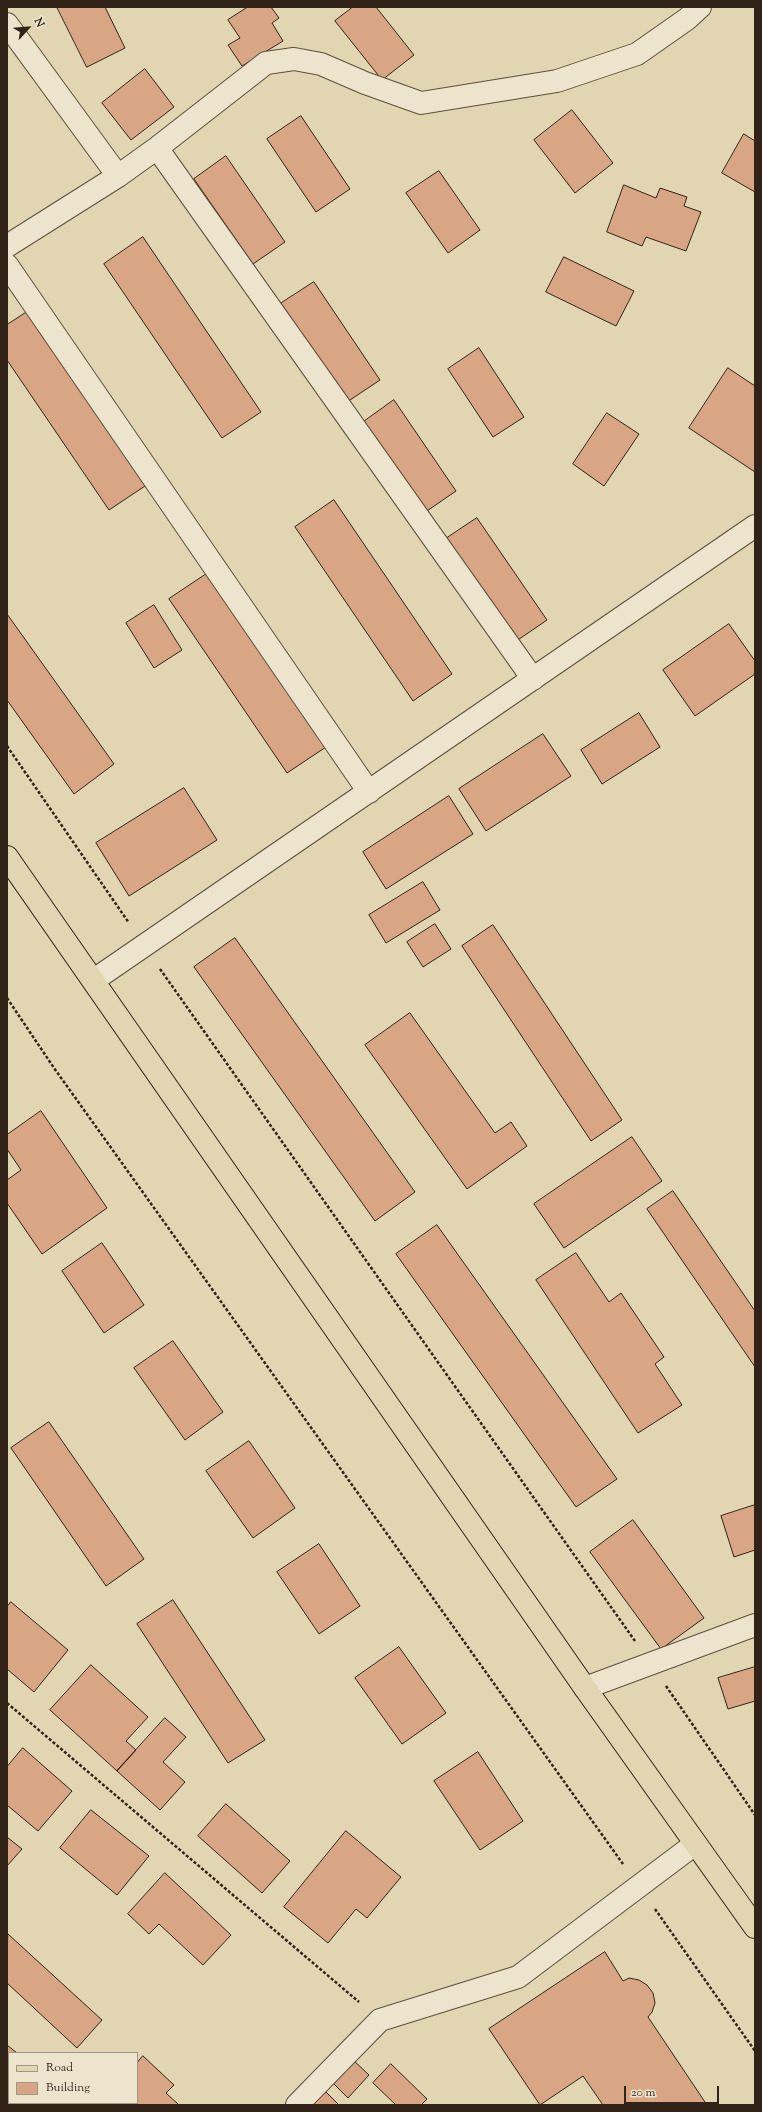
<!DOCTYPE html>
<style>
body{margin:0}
#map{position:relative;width:762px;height:2112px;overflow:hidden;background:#e1d5b2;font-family:"Sorts Mill Goudy",serif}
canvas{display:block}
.frame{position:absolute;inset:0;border:8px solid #312318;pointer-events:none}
.legend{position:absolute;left:8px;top:2052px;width:130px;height:52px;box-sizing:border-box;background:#ece4cd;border:1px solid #a19785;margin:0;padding:5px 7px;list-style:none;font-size:12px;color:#312318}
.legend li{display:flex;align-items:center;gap:8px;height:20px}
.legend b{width:20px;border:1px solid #a19785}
.north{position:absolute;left:8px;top:8px;width:40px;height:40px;-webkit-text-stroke:3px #ece4cd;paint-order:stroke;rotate:64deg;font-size:11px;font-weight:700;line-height:16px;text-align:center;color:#312318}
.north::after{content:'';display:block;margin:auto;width:14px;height:18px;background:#312318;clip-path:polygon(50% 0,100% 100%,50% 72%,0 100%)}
.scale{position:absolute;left:624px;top:2086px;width:95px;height:18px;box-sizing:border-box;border:2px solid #312318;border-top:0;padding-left:5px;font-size:12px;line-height:14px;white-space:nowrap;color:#312318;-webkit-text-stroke:3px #ece4cd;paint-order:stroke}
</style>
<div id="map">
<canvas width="762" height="2112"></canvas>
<div class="frame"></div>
<ul class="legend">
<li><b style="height:5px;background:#e1d5b2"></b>Road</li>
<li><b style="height:11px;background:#d8a585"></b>Building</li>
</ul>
<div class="north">N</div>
<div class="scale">20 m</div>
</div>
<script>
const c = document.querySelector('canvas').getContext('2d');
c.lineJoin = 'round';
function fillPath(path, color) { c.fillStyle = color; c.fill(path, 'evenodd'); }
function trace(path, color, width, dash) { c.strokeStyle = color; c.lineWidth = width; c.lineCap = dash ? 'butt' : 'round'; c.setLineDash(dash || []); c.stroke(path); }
const building = new Path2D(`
 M57,7H105L125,48L87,67Z
 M248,7H271L279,18L272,23L283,41L242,66L228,45L240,38L228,20Z
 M353,7H376L414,55L382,80L335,21Z
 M145,69L174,107L131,140L102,103Z
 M572,110L613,163L575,193L534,140Z
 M301,116L350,189L316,212L267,139Z
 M744,134L755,141V192L722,173Z
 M226,156L285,242L253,264L194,179Z
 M439,171L480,230L448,253L406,193Z
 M624,185L656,198L660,188L687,197L684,206L701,212L686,251L646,237L642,246L607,232Z
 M143,237L261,412L222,438L104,264Z
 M564,257L634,291L616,326L546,292Z
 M314,282L380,380L347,402L280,304Z
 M30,310L148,484L109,510L7,360V325Z
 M479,348L524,417L493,437L448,369Z
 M728,368L755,386V472L689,428Z
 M394,400L456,491L424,513L362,423Z
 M607,413L639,434L604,486L573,464Z
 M334,500L452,674L413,701L295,527Z
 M477,518L547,620L515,642L444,540Z
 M208,573L326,747L287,773L169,599Z
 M154,605L182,650L154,668L126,623Z
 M7,614L114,764L74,794L7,700Z
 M729,624L755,661V674L695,716L663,670Z
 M639,713L660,747L602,784L581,750Z
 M543,734L571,776L486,831L459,789Z
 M184,788L217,840L129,896L96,843Z
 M449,796L473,834L386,889L363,852Z
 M423,882L440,910L386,943L369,915Z
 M435,924L451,949L423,967L407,942Z
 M493,925L622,1120L591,1141L462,946Z
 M235,938L415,1192L375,1221L194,967Z
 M410,1013L495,1133L511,1122L527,1146L467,1189L365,1045Z
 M41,1111L107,1208L42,1254L7,1203V1180L21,1170L7,1149V1135Z
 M632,1137L662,1181L564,1248L534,1204Z
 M673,1191L755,1311V1367L647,1209Z
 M437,1225L617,1479L576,1507L396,1254Z
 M102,1243L144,1305L104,1333L62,1271Z
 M576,1253L609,1302L621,1293L664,1357L655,1364L682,1405L638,1433L536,1280Z
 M173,1341L223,1412L185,1440L134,1368Z
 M49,1422L144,1559L106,1586L11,1448Z
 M249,1441L295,1508L253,1538L206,1471Z
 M755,1505V1550L734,1557L721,1516Z
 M633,1520L704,1618L661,1649L590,1552Z
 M319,1544L360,1606L319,1634L277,1572Z
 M173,1600L265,1740L228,1763L137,1624Z
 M11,1602L68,1650L34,1692L7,1669V1607Z
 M399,1647L446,1713L402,1744L355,1678Z
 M91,1665L148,1717L126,1741L136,1750L117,1771L50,1710Z
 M755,1667V1701L728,1709L718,1678Z
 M165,1718L186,1737L163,1762L185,1782L160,1810L117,1771Z
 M23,1748L72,1791L38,1831L7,1805V1767Z
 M478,1752L523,1821L480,1850L434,1781Z
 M226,1804L290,1861L262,1893L198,1836Z
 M91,1810L149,1856L117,1895L60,1848Z
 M346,1831L401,1877L367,1918L356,1909L328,1943L284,1907Z
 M7,1837L22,1849L7,1866Z
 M165,1873L231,1935L203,1965L159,1924L149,1934L128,1914Z
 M8,1934L102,2020L77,2048L7,1983Z
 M605,1952L623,1981L629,1978L639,1980L647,1985L653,1993L655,2003L652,2012L648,2017L707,2105H603L583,2076L540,2105L489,2029Z
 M7,2045L17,2053H9V2086L7,2085Z
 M143,2056L174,2085L166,2093L179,2105H134L132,2103H137V2063Z
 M352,2059L369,2075L348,2098L331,2081Z
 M391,2064L427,2099L421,2105H396L373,2083Z
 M322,2088L339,2105H305Z`);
const path = new Path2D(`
 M7,746L129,923
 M160,969L635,1641
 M7,998L54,1068L623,1864
 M666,1686L755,1815
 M7,1703L359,2002
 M655,1909L755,2051`);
const minor = new Path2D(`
 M7,24L118,176L7,246
 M157,148L533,679
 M118,176L157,148L266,63L294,59L321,64L365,83L421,103L557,81L637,54L687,19L700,7
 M7,265L369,792
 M94,980L755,526
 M585,1688L755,1625
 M297,2105L380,2020L518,1977L695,1844`);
const major = new Path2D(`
 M7,857L585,1688L755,1927`);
fillPath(building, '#d8a585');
trace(building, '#312318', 1);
trace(minor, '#5d503e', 24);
trace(major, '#312318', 24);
trace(path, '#312318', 2.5, [3, 2]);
trace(minor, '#ece4cd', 22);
trace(major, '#e1d5b2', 22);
</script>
